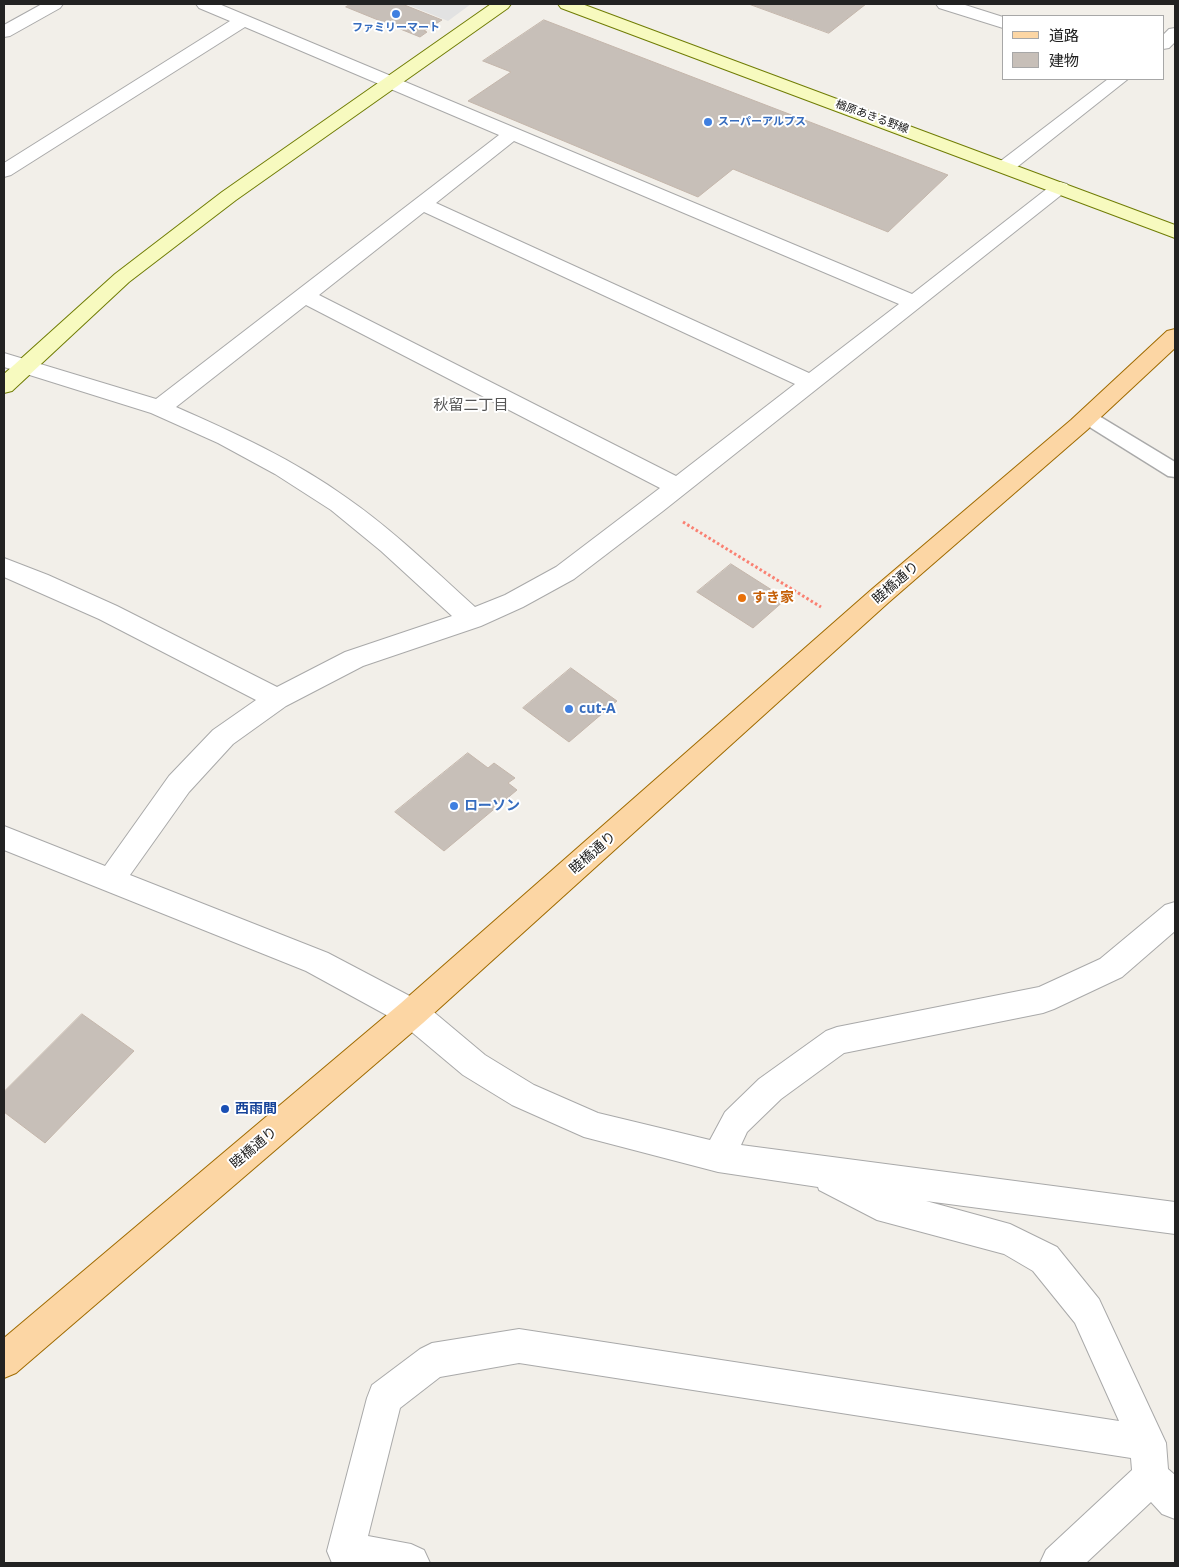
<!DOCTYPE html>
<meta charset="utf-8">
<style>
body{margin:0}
#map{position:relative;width:1179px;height:1567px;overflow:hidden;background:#f2efe9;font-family:"Open Sans","Noto Sans JP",sans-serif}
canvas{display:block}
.frame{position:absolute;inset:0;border:5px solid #222;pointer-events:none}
.legend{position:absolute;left:1002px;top:15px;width:162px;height:65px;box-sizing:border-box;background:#fff;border:1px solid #a7a7a7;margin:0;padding:6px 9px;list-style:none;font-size:15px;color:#222}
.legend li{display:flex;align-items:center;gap:10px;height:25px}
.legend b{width:25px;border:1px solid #a7a7a7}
</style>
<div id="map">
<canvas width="1179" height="1567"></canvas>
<div class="frame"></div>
<ul class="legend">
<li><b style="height:6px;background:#fcd6a4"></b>道路</li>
<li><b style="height:14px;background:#c7bfb8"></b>建物</li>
</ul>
</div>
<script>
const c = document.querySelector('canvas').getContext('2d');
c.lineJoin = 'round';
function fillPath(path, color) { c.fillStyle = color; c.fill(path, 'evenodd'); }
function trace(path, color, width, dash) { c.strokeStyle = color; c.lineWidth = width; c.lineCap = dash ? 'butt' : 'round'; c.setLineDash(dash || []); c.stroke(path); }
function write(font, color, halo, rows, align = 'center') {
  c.font = font + ' "Open Sans","Noto Sans JP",sans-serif'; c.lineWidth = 4; c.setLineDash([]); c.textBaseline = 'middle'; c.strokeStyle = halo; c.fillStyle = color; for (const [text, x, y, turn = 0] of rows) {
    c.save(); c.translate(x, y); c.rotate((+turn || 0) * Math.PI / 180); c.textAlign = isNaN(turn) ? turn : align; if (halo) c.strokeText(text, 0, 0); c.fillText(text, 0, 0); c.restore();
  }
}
const parking = new Path2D(`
 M406,4H471L448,21Z`);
const building = new Path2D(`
 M351,4H402L442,20L424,31L427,32L420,37L346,7Z
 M749,4H866L829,33Z
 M544,20L948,175L888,232L733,169L698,197L468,101L511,72L483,61Z
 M731,564L786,599L753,628L697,592Z
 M571,668L617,701L569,742L523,708Z
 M468,753L488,768L494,763L515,778L508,783L517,790L444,851L395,812Z
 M82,1014L134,1051L45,1143L4,1112V1092Z`);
const path = new Path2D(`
 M683,522L821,607`);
const lane = new Path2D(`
 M1087,411L1094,413L1175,462V477L1168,476L1080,421L1078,417L1080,413Z`);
const street = new Path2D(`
 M42,4H63L60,8L10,36L4,37V25Z
 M196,4H219L912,294L1053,184L1060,182L1067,184L1070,188L663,511L574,579L523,607L481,626L363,666L286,706L233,744L189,792L130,875L328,953L423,1003L485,1055L534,1085L598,1113L710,1140L725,1112L759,1079L826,1031L837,1027L1039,987L1100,959L1165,905L1175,902V931L1122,977L1054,1009L1043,1013L844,1053L781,1099L747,1132L741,1145L1175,1202V1234L926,1201L1010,1224L1057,1247L1099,1299L1166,1443L1168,1469L1175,1475V1519L1162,1514L1151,1502L1086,1563H1040L1046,1550L1132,1470L1131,1458L519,1363L440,1377L400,1408L368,1536L411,1544L424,1550L430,1563H332L327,1551L367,1398L372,1385L420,1349L432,1343L519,1329L1119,1421L1075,1323L1033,1271L1004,1254L877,1220L819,1190L818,1187L718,1172L584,1137L512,1105L463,1075L401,1023L306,971L4,850V826L105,866L169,776L213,730L256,700L99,619L4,577V558L48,575L117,606L277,687L345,652L452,616L381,551L331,510L275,474L218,443L151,413L4,367V353L156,399L499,135L245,27L11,175L4,177V163L230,21L199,8ZM514,141L899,304L809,373L436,203ZM424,212L795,384L676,476L319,295ZM306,305L660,488L556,567L505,595L475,607C434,570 393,530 347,498C294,460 235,433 176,407Z
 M936,4H962L1003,17V28L939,8Z
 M1175,28V42L1169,48L1163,49V35L1169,29Z
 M1108,79H1128L1012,171L1005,173L998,171L995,167L998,163Z`);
const secondary = new Path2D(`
 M491,4H511L508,8L236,200L129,282L12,391L4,393V374L115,274L222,192Z
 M558,4H582L1175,225V238L561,8Z`);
const primary = new Path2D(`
 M1175,329V348L1087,430L889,602L423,1023L16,1373L4,1378V1338L401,1003L871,590L1071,420L1167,331Z`);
const markers = [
 [396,14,5,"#3f7fe0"],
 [708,122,5,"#3f7fe0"],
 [742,598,5,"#e8710a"],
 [569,709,5,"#3f7fe0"],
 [454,806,5,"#3f7fe0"],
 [225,1109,5,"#1a4fb4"]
];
const farShopnames = [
 ["ファミリーマート",396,28],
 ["スーパーアルプス",718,122,"left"]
];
const farStreetnames = [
 ["楢原あきる野線",872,117,20]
];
const streetNames = [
 ["睦橋通り",896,583,-41],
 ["睦橋通り",593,853,-41],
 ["睦橋通り",254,1148,-40]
];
const foodNames = [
 ["すき家",752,598]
];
const shopNames = [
 ["cut-A",579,709],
 ["ローソン",464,806]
];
const transitNames = [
 ["西雨間",235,1109]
];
const neighbourhoodNames = [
 ["秋留二丁目",471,406]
];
fillPath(parking, '#e2e2e2');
fillPath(building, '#c7bfb8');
trace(building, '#c4b6ab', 1);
trace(lane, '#a9a9a9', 3);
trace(street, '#a9a9a9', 2);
trace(secondary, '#707d05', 2);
trace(primary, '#a06b00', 2);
trace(path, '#fa8072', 3, [2.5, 2.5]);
fillPath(lane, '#fff');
fillPath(street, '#fff');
fillPath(secondary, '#f7fabf');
fillPath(primary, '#fcd6a4');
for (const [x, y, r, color] of markers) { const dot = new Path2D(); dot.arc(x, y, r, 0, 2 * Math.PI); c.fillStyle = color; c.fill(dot); trace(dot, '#fff', 2); }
write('bold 11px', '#366cbe', '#fff', farShopnames);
write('11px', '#222', '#fff', farStreetnames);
write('14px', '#222', '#fff', streetNames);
write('bold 14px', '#c56008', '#fff', foodNames, 'left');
write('bold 14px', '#366cbe', '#fff', shopNames, 'left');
write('bold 14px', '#164399', '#fff', transitNames, 'left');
write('15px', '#555', '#fff', neighbourhoodNames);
</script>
